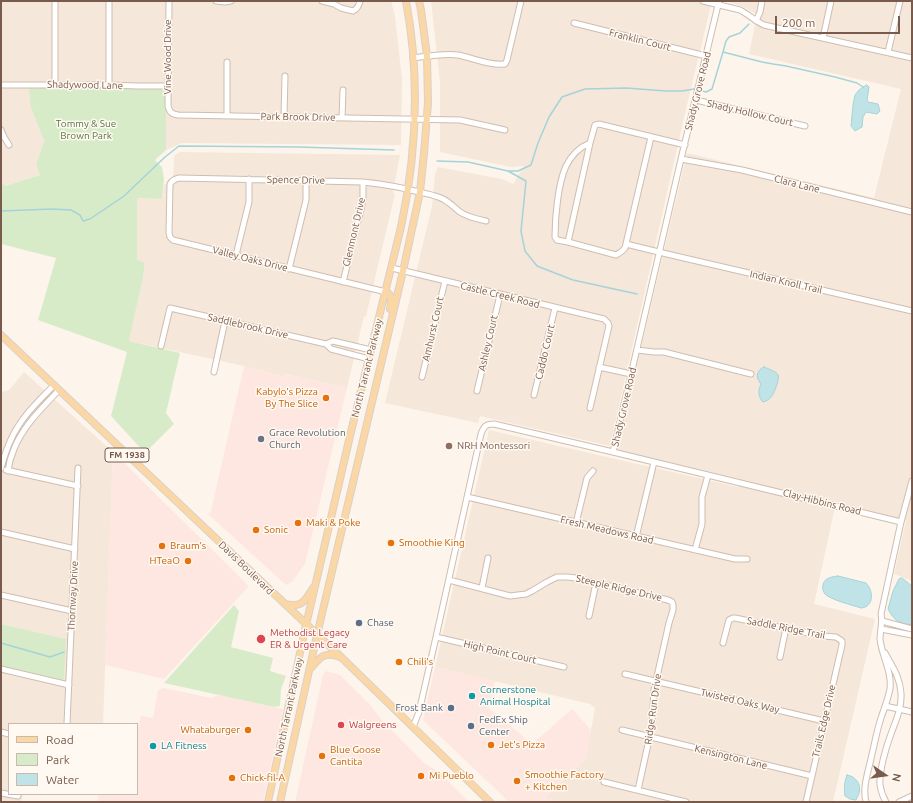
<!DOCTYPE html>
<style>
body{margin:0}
#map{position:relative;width:913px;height:803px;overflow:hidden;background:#fdf5eb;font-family:Ubuntu,sans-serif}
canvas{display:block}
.frame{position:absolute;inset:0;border:2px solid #795b4d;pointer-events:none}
.legend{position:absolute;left:8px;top:723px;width:130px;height:72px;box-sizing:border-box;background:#fff9f2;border:1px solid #c9bab0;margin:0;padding:5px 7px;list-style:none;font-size:12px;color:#795b4d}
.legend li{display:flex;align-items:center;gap:8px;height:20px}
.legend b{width:20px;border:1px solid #c9bab0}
.north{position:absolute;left:865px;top:755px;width:40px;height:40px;-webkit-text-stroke:3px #fff9f2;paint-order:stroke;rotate:103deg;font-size:11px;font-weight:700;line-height:16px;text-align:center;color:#795b4d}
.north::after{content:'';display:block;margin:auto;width:14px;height:18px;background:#795b4d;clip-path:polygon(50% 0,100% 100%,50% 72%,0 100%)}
.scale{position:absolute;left:775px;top:16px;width:125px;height:18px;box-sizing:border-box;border:2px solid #795b4d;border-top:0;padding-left:5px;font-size:12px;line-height:14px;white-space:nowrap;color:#795b4d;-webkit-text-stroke:3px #fff9f2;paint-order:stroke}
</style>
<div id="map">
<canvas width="913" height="803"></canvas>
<div class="frame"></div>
<ul class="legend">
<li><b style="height:5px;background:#fad7a5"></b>Road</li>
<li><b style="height:11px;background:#d8ebc9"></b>Park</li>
<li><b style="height:11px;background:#bfe3e7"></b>Water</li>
</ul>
<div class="north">N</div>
<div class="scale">200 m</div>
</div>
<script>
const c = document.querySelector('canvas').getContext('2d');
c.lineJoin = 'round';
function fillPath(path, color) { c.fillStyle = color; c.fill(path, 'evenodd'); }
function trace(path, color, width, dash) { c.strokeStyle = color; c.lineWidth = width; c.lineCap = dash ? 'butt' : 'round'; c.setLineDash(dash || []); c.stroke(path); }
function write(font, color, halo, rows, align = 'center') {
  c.font = font + ' Ubuntu,sans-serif'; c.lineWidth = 3; c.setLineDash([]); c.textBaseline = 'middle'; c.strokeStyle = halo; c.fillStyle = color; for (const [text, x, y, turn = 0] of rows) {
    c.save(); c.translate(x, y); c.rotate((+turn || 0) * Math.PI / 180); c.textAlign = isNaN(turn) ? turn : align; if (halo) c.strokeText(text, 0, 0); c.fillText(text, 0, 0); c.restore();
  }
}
const residential = new Path2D(`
 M1,1H391L395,16L402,79L401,145L182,143L166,150V88L31,108L44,141L36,165L40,175L5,186L1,182Z
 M431,1H712L685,113L610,446L480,416L478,423L385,403L432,206L435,174L438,167L502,179L513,184L524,166L511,167L440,152V82Z
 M726,1H912V581L894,574L906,521L836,502L814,604L875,619L833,802H561L545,798L586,758L595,708L590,704L435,667L489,430L738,487L740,479L617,450L687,153L874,198L901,89L749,54L755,25L761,17L744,7Z
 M180,152L400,155L393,192L395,194L366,316H364L347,388L285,374L284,377L244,366L129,341L143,278L145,264L137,260V198L162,199L164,184H173L174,156Z
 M24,372L113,452L103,724H9V794H23L21,802H1V666L64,680L65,639L1,624V392L9,390Z`);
const commercial = new Path2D(`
 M244,366L283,377L284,374L347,388L305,564L292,582L286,585L208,514L211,511Z
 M113,452L249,586L164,679L105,665Z
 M435,667L495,681L489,708L532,744L572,709L591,730L586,758L545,798L561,802H509L423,720Z
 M326,671L340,675L371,706L381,719L424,763L439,772L469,802H295L323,675Z
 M164,688L211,698L219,695L283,709L263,802H97L99,794H137V731L141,716L153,718L158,690Z`);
const green = new Path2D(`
 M29,87L166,88V150L155,160L162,167L164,179L162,199L137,198V260L145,263L143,278L129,341L180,353L166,413L174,424L145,453L111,416L127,352L38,320L56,258L1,244V182L5,186L40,175L36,165L44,141L31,108Z
 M234,605L239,611L231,647L273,658L270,671L286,676L281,689L280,706L274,707L164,683Z
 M1,624L66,639L64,680L1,666Z`);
const water = new Path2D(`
 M867,85L869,87L867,100L868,102L878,104L880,111L877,114L866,112L863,117L862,127L855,131L851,126L853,105L855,95L859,90Z
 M764,367C768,369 776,371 778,375C780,379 774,394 771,397C769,400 766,401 763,402C758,397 758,390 761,384C760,383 759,381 758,379C756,374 759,369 764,367Z
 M838,576L866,583C874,591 874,607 861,608C852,605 831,600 825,594C823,591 822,589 823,585C824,578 831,577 838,576Z
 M902,578L912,586V625C899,623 894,621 888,609L893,591L899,579Z
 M847,775C855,776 862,784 859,793C859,795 857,797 856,800L850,799L845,796C844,788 844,783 847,775Z`);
const stream = new Path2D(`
 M723,52L726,41L729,37L740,33L749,24
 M702,91L706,92L712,89L723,52L762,62L773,64L786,66L835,77L857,83L863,87
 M437,161L468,162L508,171L526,181L521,231L525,251L537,266L573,280L637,294
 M509,171H518L531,165L538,143L549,117L562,97L585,89L626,88L666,91H682L694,89
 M1,211L52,209L71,210L80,215L83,221L90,219L124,196L165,157L179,146L299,147L394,150
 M1,643L50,657L64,652`);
const minor = new Path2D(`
 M55,1V85
 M169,1L168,106C170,113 172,114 178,115L460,120L505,130
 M216,1L225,2L231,1
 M322,1L334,4L341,8L353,11C357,9 359,6 360,1
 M703,1L740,10C748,14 755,21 764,25L912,58
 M756,21L760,12L762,1
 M574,23L706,56
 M823,38L831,1
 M888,52L900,1
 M413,58C428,56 444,53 458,55C473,58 490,66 505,64L507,60L521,1
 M1,85H109L137,86H168
 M109,85V1
 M696,100L805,126
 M227,116V62
 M284,117L285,76
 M342,118L343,90
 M1,130L4,137L9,145
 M651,137L625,248C622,252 620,253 616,255L568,242L590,143L595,125L600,124L603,125L685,145
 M681,159L742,170L912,212
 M568,242L557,240L555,237C555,217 558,184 566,166C571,156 580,147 590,143
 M626,244L667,254L912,311
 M236,255L249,202V179
 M392,268L604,319L608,323L609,326L590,408
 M289,269L306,200V180
 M343,282L361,209L363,199V182
 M386,292L173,240L170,237L169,233L170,184C172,180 175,179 179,178L363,182C382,184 400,187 419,192C427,194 435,195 443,199C449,202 454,207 460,212C467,217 477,219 486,221
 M326,344L333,341L371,350
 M161,346L170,308L326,344L331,349L369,359
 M637,350L654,352H664L751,374
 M599,367L631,374
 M214,372L225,321
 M422,377L445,281
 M477,391L500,295
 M534,395L555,308
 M613,452L681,159L719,1
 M1,468C5,453 10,438 19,425C28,410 42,398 54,385
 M6,470L78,486
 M8,471C9,463 11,456 14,449C23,426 42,408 59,390
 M467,497L735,559H747
 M901,522L912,481
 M576,523L587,478L593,471
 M1,532L75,549
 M636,537L654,462
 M695,550L702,524V497L708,475
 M449,580L510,596L526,594L532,591L547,582L557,577H567L576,578L668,600L672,602L673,605V610L669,623L654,690L652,726L638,790
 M482,588L488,558
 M1,595L72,611
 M589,616L596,583
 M882,621L912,629
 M881,629L912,635
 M436,637L564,667
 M723,643L729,620L733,618H735L822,636L836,637L842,641V645L806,802
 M885,653C892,666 900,677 901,693C902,708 896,720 891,734C886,747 879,771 880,785C881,791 883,797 886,802
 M780,657L786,628
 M1,669L69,685
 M625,674L824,721
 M885,706L912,712
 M67,724L78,468
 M413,727L419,712L436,637L481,434C484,426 486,424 494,424L613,452L901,522L881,614C883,622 880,630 880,639C882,657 892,671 890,689C888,699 884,709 881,718C877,730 875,742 872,754C869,770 862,786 866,802
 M622,730L812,776
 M1,732L9,734
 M604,782L686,802
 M1,793L18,796
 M899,802L912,796`);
const major = new Path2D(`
 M386,292C393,295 391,302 390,309
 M1,335L341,657L490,802
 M285,604C302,608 305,601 313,588
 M311,668C320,657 325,651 340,657
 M268,802L306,625L350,436L401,227C417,152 420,76 406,1
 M280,802L317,635L403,271L420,192L424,153L428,103L427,56L421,10L419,1`);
const markers = [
 [326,398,4,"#e8710a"],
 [261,439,4,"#6b7280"],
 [449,446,4,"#8d6e63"],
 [298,523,4,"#e8710a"],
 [256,530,4,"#e8710a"],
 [391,543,4,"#e8710a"],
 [162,546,4,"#e8710a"],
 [188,561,4,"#e8710a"],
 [359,623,4,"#5c6f8a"],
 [261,639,5,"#e0444e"],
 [399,662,4,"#e8710a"],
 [472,696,4,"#0f9aa8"],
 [451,708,4,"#5c6f8a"],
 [341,725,4,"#e0444e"],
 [471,726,4,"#5c6f8a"],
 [248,730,4,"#e8710a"],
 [491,745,4,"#e8710a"],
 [153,746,4,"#0f9aa8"],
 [322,756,4,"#e8710a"],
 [421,776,4,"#e8710a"],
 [232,778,4,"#e8710a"],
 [517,781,4,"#e8710a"]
];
const shields = [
 [127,455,44]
];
const shieldNames = [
 ["FM 1938",127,455]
];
const streetNames = [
 ["Franklin Court",640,40,14],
 ["Vine Wood Drive",168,57,-90],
 ["Shadywood Lane",85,85,1],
 ["Shady Grove Road",698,91,-76],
 ["Shady Hollow Court",750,113,13],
 ["Park Brook Drive",298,117,1],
 ["Spence Drive",296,180,1],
 ["Clara Lane",797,184,14],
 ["Glenmont Drive",354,232,-77],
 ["Valley Oaks Drive",250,259,14],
 ["Indian Knoll Trail",786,282,13],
 ["Castle Creek Road",500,295,14],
 ["Saddlebrook Drive",248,326,13],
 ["Amhurst Court",433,329,-77],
 ["Ashley Court",488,343,-77],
 ["Caddo Court",545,352,-77],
 ["North Tarrant Parkway",367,368,-76],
 ["Shady Grove Road",624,407,-77],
 ["Clay-Hibbins Road",822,502,14],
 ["Fresh Meadows Road",607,530,13],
 ["Davis Boulevard",246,568,44],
 ["Steeple Ridge Drive",619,588,13],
 ["Thornway Drive",73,596,-87],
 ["Saddle Ridge Trail",786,628,11],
 ["High Point Court",500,652,13],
 ["Twisted Oaks Way",740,701,13],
 ["North Tarrant Parkway",289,707,-78],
 ["Ridge Run Drive",653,709,-82],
 ["Trails Edge Drive",824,721,-77],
 ["Kensington Lane",731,757,14]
];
const parkNames = [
 ["Tommy & Sue",86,124],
 ["Brown Park",86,136]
];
const foodNames = [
 ["Kabylo's Pizza",318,392,"right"],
 ["By The Slice",318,404,"right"],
 ["Maki & Poke",306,523],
 ["Sonic",264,530],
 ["Smoothie King",399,543],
 ["Braum's",170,546],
 ["HTeaO",180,561,"right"],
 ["Chili's",407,662],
 ["Whataburger",240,730,"right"],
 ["Jet's Pizza",499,745],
 ["Blue Goose",330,750],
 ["Cantita",330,762],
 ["Smoothie Factory",525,775],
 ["+ Kitchen",525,787],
 ["Mi Pueblo",429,776],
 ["Chick-fil-A",240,778]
];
const worshipNames = [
 ["Grace Revolution",269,433],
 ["Church",269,445]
];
const educationNames = [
 ["NRH Montessori",457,446]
];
const serviceNames = [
 ["Chase",367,623],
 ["Frost Bank",443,708,"right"],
 ["FedEx Ship",479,720],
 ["Center",479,732]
];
const healthNames = [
 ["Methodist Legacy",270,633],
 ["ER & Urgent Care",270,645],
 ["Walgreens",349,725]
];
const cultureNames = [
 ["Cornerstone",480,690],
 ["Animal Hospital",480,702],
 ["LA Fitness",161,746]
];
fillPath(residential, '#f5e7da');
fillPath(commercial, '#fde7e0');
fillPath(green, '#d8ebc9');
fillPath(water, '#bfe3e7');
trace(water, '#a5d3d9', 1);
trace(stream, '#a5d3d9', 1.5);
trace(minor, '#d0bdb0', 7);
trace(major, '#d9d1cd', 8);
trace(minor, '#fff', 5);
trace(major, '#fad7a5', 6);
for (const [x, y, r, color] of markers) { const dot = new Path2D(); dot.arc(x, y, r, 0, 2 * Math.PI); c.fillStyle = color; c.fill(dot); trace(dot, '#fff9f2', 1.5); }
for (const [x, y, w] of shields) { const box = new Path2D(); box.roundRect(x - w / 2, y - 7, w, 14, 3); c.fillStyle = '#fff9f2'; c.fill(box); trace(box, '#795b4d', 1); }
write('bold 9px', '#795b4d', null, shieldNames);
write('10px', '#795b4d', '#fff9f2', streetNames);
write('10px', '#547942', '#fff9f2', parkNames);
write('10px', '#c56008', '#fff9f2', foodNames, 'left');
write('10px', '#5b616d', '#fff9f2', worshipNames, 'left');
write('10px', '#785e54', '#fff9f2', educationNames, 'left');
write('10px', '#4e5e75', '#fff9f2', serviceNames, 'left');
write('10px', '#be3a42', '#fff9f2', healthNames, 'left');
write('10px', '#0d838f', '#fff9f2', cultureNames, 'left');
</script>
